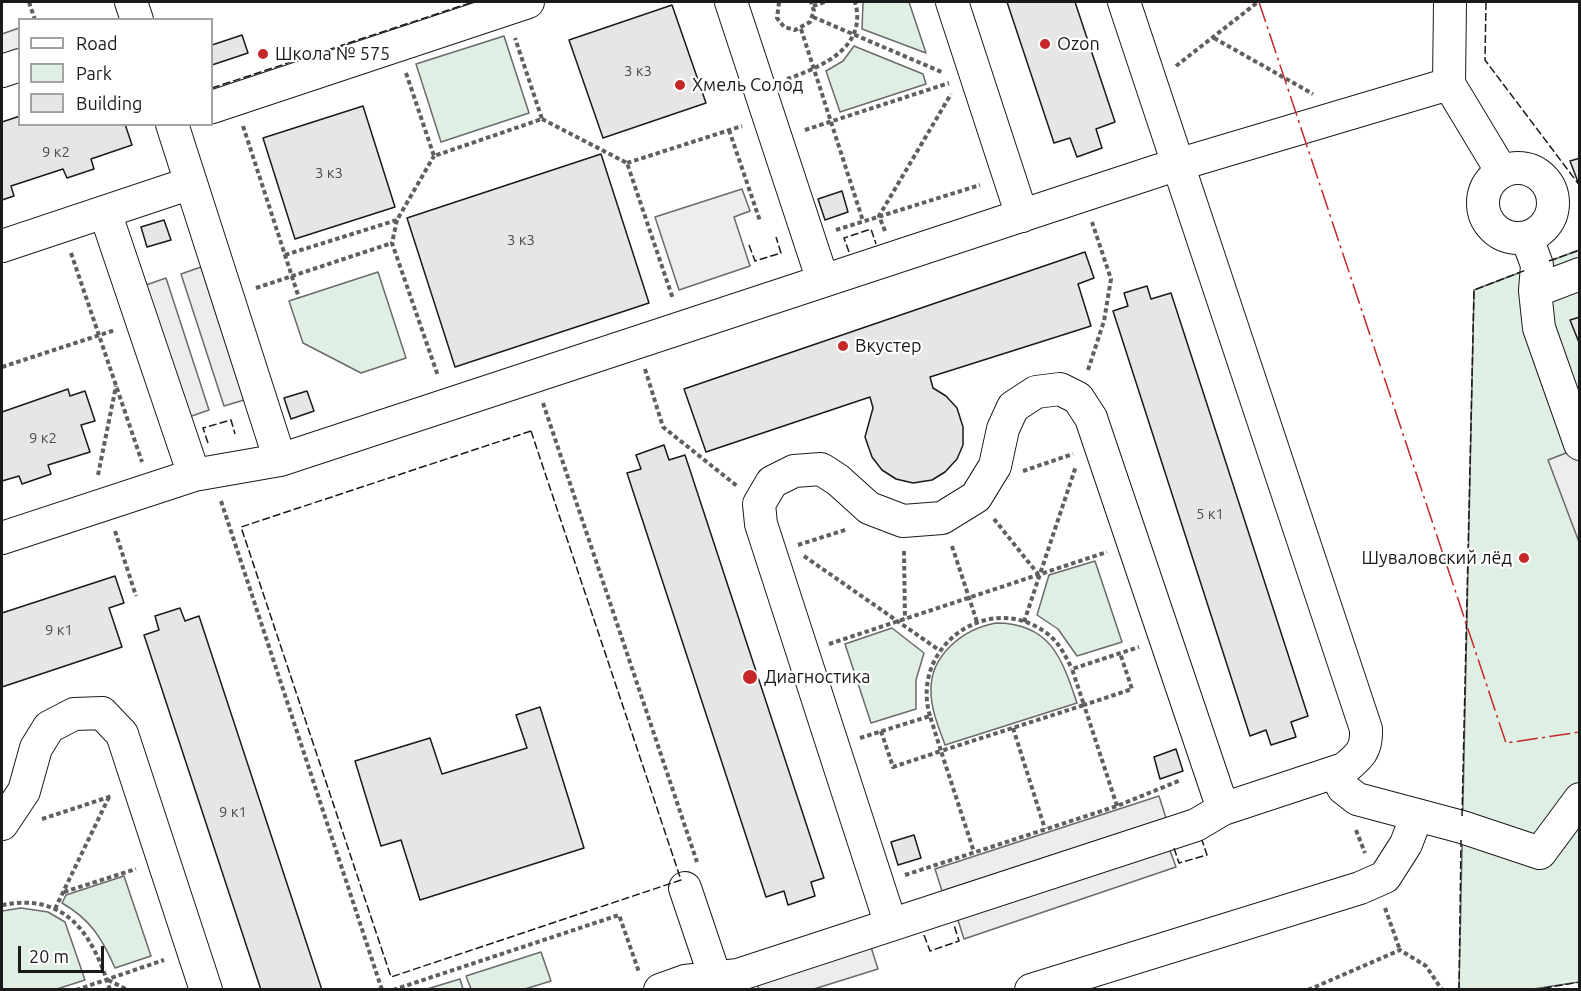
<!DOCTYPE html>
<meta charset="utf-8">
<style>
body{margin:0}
#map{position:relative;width:1581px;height:991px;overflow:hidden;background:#fff;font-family:Ubuntu,sans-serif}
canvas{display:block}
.frame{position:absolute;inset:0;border:3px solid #1a1a1a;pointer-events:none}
.legend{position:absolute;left:18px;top:18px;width:195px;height:108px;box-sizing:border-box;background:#fff;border:2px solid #a3a3a3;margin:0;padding:8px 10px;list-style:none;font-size:18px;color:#1a1a1a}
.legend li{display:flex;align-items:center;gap:12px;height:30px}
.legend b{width:30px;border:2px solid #a3a3a3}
.scale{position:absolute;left:18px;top:946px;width:86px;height:27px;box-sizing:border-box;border:3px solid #1a1a1a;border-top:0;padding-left:8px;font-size:18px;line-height:21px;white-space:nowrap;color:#1a1a1a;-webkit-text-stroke:4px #fff;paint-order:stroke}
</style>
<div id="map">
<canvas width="1581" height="991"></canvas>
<div class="frame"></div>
<ul class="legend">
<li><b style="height:8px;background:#fff"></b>Road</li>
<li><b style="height:16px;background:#e0efe3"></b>Park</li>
<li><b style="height:16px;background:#e6e6e6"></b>Building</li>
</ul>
<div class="scale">20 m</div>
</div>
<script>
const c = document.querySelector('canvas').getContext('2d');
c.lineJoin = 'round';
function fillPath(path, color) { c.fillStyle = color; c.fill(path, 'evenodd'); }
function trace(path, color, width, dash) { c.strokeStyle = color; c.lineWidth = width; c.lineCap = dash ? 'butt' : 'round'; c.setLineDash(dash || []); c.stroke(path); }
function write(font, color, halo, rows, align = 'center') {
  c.font = font + ' Ubuntu,sans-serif'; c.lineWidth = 4.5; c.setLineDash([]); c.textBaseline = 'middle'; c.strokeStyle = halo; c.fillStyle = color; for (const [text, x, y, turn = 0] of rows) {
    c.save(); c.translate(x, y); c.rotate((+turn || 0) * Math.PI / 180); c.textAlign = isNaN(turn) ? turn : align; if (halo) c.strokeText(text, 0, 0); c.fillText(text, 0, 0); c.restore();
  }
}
const green = new Path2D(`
 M863,2H909L926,53L862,29Z
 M504,36L529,113L441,142L416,64Z
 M854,46L923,74L926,84L840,112L826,71L843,61Z
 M1579,250V982L1533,989L1459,990L1474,290Z
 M378,272L406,358L361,373L303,343L289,301Z
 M1095,561L1122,642L1077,656L1058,629L1037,615L1049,575Z
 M996,623C1050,623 1062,658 1077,703L945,745C939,728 931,710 931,691C930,655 963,629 996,623Z
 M892,628L924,653L916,680V709L871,723L845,644Z
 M124,876L151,956L115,968C102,938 90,919 62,903L66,895Z
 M21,908L48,912L65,922L85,980L57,989H2V911Z
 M541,952L551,981L525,989H471L466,976Z
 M460,979L463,989H427Z`);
const parking = new Path2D(`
 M19,28V50L2,56V34Z
 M742,189L750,211L734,217L750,266L679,290L655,217Z
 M201,267L244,400L224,406L181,274Z
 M166,278L209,410L189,417L146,285Z
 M1579,448V542L1548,460Z
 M1159,796L1166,818L942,891L935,869Z
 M1168,845L1176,867L964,939L957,917Z
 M871,947L878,969L814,989H759L757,984Z`);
const building = new Path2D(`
 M1007,2H1075L1115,122L1096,129L1102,148L1077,157L1070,138L1054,143Z
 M672,5L706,103L603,138L569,40Z
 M242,35L248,53L212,65V45Z
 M363,106L395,207L295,239L263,138Z
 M20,116V124H125L132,145L91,159L94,169L67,178L63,169L11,186L14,196L2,200V122Z
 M601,154L649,303L455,367L407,218Z
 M1580,158V181L1578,182L1570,161Z
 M842,191L848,212L825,220L818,199Z
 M164,220L171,240L147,247L141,227Z
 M1085,252L1094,278L1078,284L1091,326L930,377L933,388L946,396L957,408L963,427V445L957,459L945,472L932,480L913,483L896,479L882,470L872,457L865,437L873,408L870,397L706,452L684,389Z
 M1147,286L1151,299L1171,293L1308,716L1291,722L1296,737L1271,745L1266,730L1250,736L1113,311L1128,306L1124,293Z
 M1580,317V345L1570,320Z
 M68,389L70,396L85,391L95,421L81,425L90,452L48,465L51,474L22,484L19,476L2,481V412Z
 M307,391L314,411L291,419L284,398Z
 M664,445L669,460L685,455L824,878L811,882L815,896L788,905L784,891L766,897L627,473L641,469L636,455Z
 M115,576L124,603L109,608L122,647L2,687V613Z
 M180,608L185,621L199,616L322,990H261L144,635L159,630L155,616Z
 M540,707L584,848L420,900L401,840L381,846L355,761L430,738L442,774L527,748L516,715Z
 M1176,749L1183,771L1160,779L1154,757Z
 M914,835L921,858L898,865L891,842Z`);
const path = new Path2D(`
 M29,2L35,20
 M779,2L777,18L784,27L795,30L810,22L814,11L811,2
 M813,6L825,2
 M813,17L944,73
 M801,29L863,221
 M1214,38L1313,94
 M1176,66L1258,2
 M406,73L434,156L542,119L515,38
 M787,79C821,67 868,48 855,2
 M542,119L627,163L673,299
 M243,126L299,298
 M729,130L760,221
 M805,130L949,83
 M627,163L742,126
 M397,220L392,243L438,376
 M836,230L980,185
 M885,231L879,216L951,94
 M71,253L142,462
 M285,255L397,220L434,156
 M256,288L392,243
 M2,367L115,330
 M645,369L663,427L737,486
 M1088,370L1104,321L1111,279L1092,222
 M543,403L697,862
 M1023,471L1073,454
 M98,475L116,386
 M221,501L382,990
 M994,519L1038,574
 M115,531L136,596
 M798,545L848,529
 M952,546L977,622
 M904,551L905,619
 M804,556L939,650
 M1024,622L1076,466
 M829,644L1107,552
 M930,716C909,646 991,588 1049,635C1060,644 1066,657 1072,669
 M1013,728L1045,829
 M881,731L893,767L941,751L974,852
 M860,738L930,716L941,751L1084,705L1072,669L1139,647
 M1117,806L1084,705L1132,689L1120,653
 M42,819L112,796
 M1356,830L1365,853
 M905,875L1117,806L1181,780
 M64,892L136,869
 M2,905C67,892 93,935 110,990
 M1385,908L1400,950
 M55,909L109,797
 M108,980L128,990
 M76,990L164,960
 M393,990L619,915L639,972
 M1308,990L1400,950L1426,966L1442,990`);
const minor = new Path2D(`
 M131,2L137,20
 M731,2L823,281
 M952,2L1022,216
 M1450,2L1449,84L1502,172
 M2,71L20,65
 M212,107L528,2
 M172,124L280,460
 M1483 203a35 35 0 1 1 70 0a35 35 0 1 1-70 0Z
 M105,212L194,475
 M1527,238L1537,265L1535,291L1580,274
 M2,246L191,183
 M1535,291L1539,328L1580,444
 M2,538L194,475L280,460L1160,170L1449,84
 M1336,772L1343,788L1357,799L1462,827L1540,853L1580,799
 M2,824L24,791L36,748L49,727L74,714L102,713L122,734L206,990
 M685,888L715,977
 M891,925L761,524L759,504L772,482L794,471L821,469L838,480L869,508L903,521L942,518L976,497L995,466L1003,429L1013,407L1036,392L1060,389L1078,398L1091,418L1223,809
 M660,990L685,981L738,975L1196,825L1223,809L1344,769C1360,756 1367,750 1366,729L1124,2
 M1031,990L1360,888L1385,877L1406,844L1417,815`);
const fence = new Path2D(`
 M1486,2L1485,60L1580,186
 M212,88L473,2
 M749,245L755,261L781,253L776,237
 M849,252L844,238L871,229L876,244
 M1549,261L1580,250
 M531,431L681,880L391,977L241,527Z
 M208,443L203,428L231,420L235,434
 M1462,816L1474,290L1526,270
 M1174,848L1179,863L1207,855L1202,840
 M924,935L930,951L959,941L954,925
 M1459,990L1461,840
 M1533,990L1580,982`);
const power = new Path2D(`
 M1259,2L1506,743L1580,732`);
const markers = [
 [1045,44,6,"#c62828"],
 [263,54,6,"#c62828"],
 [680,85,6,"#c62828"],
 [843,346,6,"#c62828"],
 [1524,558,6,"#c62828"],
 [750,677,8,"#c62828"]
];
const numberNames = [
 ["3 к3",638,71],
 ["9 к2",56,152],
 ["3 к3",329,173],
 ["3 к3",521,240],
 ["9 к2",43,438],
 ["5 к1",1210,514],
 ["9 к1",59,630],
 ["9 к1",233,812]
];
const poiNames = [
 ["Ozon",1057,44],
 ["Школа № 575",275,54],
 ["Хмель Солод",692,85],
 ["Вкустер",855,346],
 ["Шуваловский лёд",1512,558,"right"],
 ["Диагностика",764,677]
];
fillPath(green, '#e0efe3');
trace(green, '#6a6a6a', 1.5);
fillPath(parking, '#ededed');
trace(parking, '#6a6a6a', 1.5);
fillPath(building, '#e6e6e6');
trace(building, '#1a1a1a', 1.5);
trace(minor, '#1a1a1a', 34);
trace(path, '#5f5f5f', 4, [4.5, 3]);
trace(minor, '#fff', 32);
trace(fence, '#1a1a1a', 1.5, [8, 3]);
trace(power, '#c62828', 1.5, [21, 4.5, 3, 4.5]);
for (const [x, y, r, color] of markers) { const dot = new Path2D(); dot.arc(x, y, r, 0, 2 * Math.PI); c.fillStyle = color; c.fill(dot); trace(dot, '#fff', 2); }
write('15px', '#4d4d4d', null, numberNames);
write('18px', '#1a1a1a', '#fff', poiNames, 'left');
</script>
